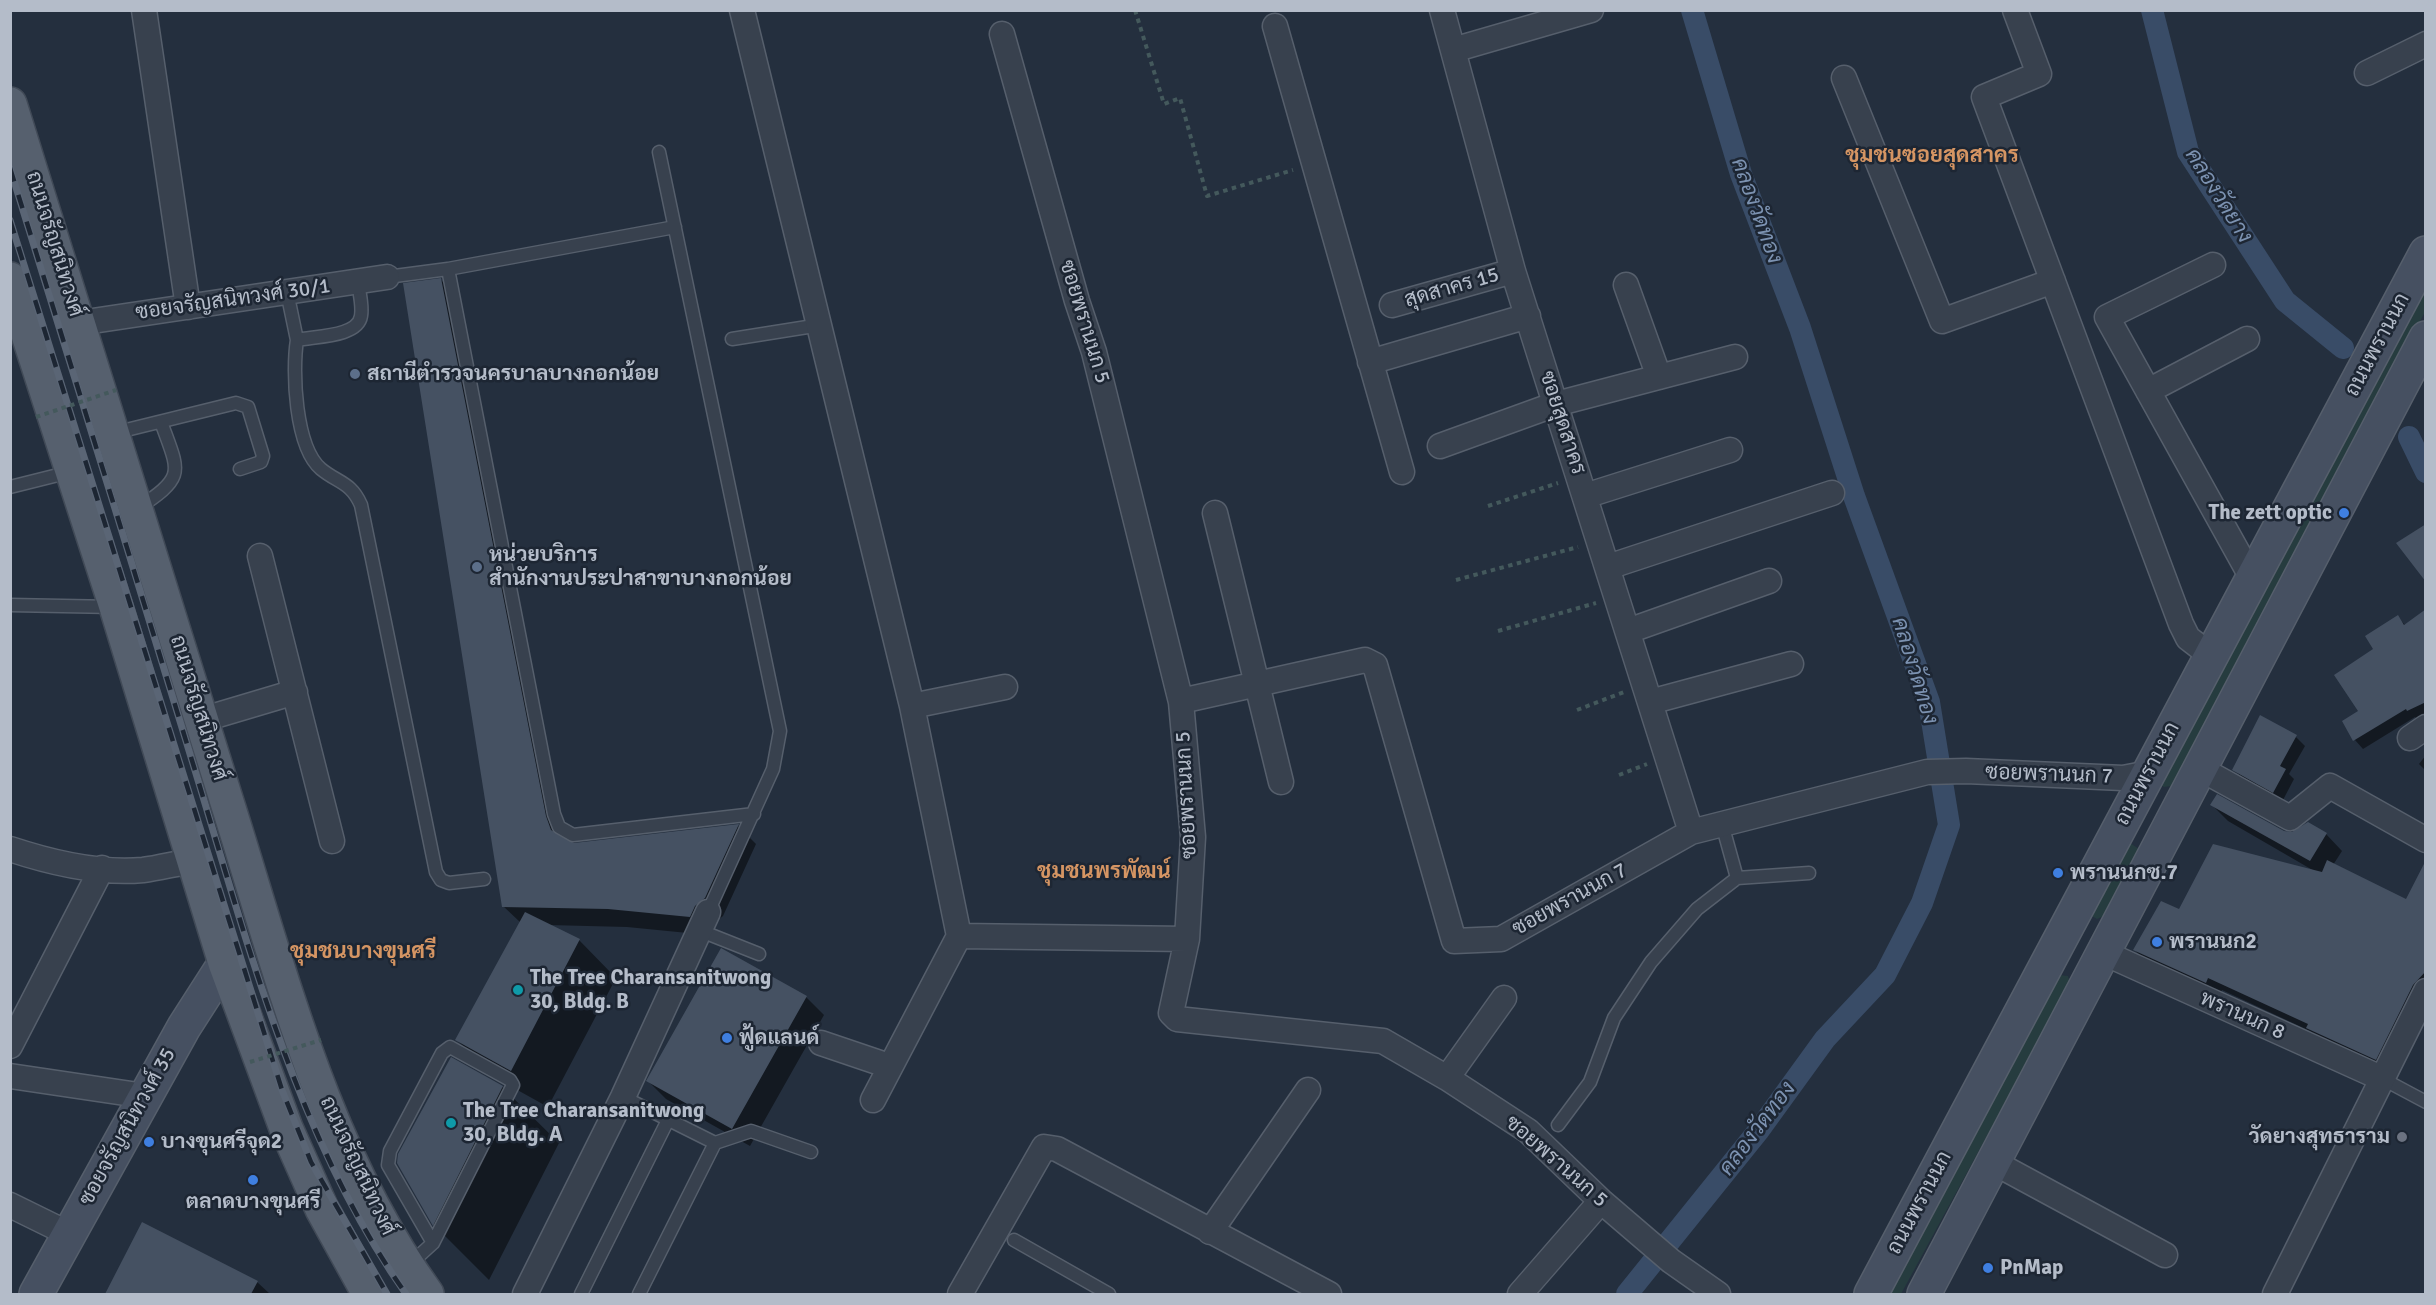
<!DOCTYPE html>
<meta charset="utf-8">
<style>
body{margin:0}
#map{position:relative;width:2436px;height:1305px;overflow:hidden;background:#242f3e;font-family:Signika,sans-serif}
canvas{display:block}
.frame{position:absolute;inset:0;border:12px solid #b4bcc9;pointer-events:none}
</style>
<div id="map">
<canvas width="2436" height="1305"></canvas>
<div class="frame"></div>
</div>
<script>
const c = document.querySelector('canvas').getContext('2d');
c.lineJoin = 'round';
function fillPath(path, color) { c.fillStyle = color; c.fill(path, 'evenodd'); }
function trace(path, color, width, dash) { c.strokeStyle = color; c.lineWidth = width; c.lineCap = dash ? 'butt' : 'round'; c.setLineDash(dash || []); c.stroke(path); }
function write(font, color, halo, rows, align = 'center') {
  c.font = font + ' Signika,Sarabun,sans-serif'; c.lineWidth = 5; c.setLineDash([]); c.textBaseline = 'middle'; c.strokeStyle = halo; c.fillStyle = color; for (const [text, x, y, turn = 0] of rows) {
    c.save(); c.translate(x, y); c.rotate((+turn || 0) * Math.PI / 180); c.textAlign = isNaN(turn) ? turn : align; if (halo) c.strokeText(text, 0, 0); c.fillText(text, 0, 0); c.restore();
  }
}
const green = new Path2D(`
 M2425,286V312L2172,786L2164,787L2158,783Z
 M2130,843L2139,849L2106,915L2097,919L2090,915L2121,847Z
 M2059,975L2068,976L2070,983L1901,1294H1885Z`);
const shadow = new Path2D(`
 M441,280L459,298L565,840L574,845L738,826L756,844L723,916L713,924L708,935L627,927L548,925L579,940L616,978L548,1107L494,1077L457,1040L521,923L503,906Z
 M2426,611V715L2417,719L2415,717L2363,749L2355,740L2375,649L2398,617L2405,625Z
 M2296,737L2305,746L2289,774L2294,779L2283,800L2243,778L2234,770Z
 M2426,755V771L2419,764Z
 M2212,805L2283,832L2292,834L2308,824L2326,834L2342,851L2333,865L2406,901L2426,876V1000L2389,1072L2321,1042L2310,1031L2222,990L2219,996L2148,964L2135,950L2180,911L2316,872L2228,821Z
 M806,997L824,1015L750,1146L666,1099L648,1081Z
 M502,1087L559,1143L489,1280L434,1225L398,1163Z
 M143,1224L257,1282L270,1294H107Z`);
const canal = new Path2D(`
 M2152,10L2188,152L2285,301L2343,348
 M2409,437L2426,472
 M1627,1294L1759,1130L1825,1039L1885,975L1922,903L1949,825L1929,702L1854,496L1800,328L1741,174L1692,10`);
const building = new Path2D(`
 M441,278L546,816L551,830L574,843L739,824L705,898L695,906L690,917L608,909L502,907L403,283Z
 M2426,524V582L2396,543Z
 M2426,609V702L2407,711L2406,709L2353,741L2342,721L2358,711L2334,675L2373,649L2365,636L2398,615L2404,625Z
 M2260,715L2297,735L2280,766L2286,769L2273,793L2232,770Z
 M2217,794L2284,831L2292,832L2308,822L2327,833L2310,861L2210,805Z
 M2213,844L2322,872L2327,860L2406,899L2426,860V971L2413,985L2376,1060L2306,1028L2308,1024L2208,978L2206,983L2133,950L2161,901L2179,909Z
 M525,912L580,939L511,1071L455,1040Z
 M721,948L807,996L732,1129L646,1081Z
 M451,1057L503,1086L433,1226L397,1163L398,1154Z
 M142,1222L258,1281L251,1294H105Z`);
const path = new Path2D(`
 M1135,10L1164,104L1180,98L1207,196L1293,170
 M1488,506L1558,483
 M1456,580L1578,547
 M1498,631L1596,603
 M1577,710L1624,692
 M1619,775L1647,764`);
const lane = new Path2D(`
 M659,152L780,731L773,769L708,912
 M448,269L675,227
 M387,277L448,269L554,814L559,827L573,835L754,814
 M287,292L297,340C315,336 358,337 361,316C363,305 359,292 358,282
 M732,339L820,325
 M297,340C292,371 295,447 321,469C338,483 351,482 361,505L436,872L441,880L449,883L484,879
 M114,433L236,403L248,407L263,456L261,462L240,469
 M10,487L70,472
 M137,509C186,476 180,474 161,422
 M10,605L115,607
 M1722,824L1737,878
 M701,931L759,954
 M2381,1078L2426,1102
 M623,1097L715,1143
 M1558,1125L1590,1082L1614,1018L1651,962L1697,909L1737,878L1809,873
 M1014,1240L1109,1294
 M410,1264L433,1243L513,1085L510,1080L450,1047L442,1053L390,1151L388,1165L433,1243
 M581,1294L668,1120
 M639,1294L715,1143L751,1131L811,1152`);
const street = new Path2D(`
 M144,10L188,307
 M742,10L912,706L959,936L873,1100
 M1442,10L1513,271L1691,832
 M2015,10L2039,74L1984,97L2181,624L2188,638L2210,655
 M1275,26L1402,472
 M1002,34L1077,301L1094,352L1181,702L1193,837L1187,939L1171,1013L1177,1019L1383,1041L1447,1078L1528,1131L1601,1201L1671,1261L1718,1294
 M1453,50L1591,10
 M2367,73L2426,44
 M1844,78L1942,321L2053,281
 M2213,265L2107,317L2252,578
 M1626,285L1659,377
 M1392,305L1513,271
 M79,323L387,277
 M1370,362L1528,316
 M2148,391L2247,339
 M1440,446L1556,404L1735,357
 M1585,496L1730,450
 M1215,513L1281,782
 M260,556L332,841
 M1608,567L1832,493
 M1628,631L1769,581
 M1190,699L1365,660L1375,665L1454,941L1501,939L1691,832L1927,772L1966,771L2123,778L2149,773
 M1650,702L1791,664
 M912,706L1005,687
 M201,720L295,692
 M2410,738L2426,727
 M2199,768L2290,818L2330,786L2426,840
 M10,849C52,863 99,874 143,870C160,868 177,863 193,861
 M959,936L1187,939
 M2102,952L2381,1078
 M821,1043L889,1066
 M10,1046L102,868
 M10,1076L145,1096
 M1447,1078L1504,998
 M1993,1162L2165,1255
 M10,1205L69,1234
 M1210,1232L1308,1090
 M525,1294L623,1097L708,912
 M960,1294L1044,1147L1057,1149L1329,1294
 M1520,1294L1601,1201
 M2275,1294L2426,991`);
const secondary = new Path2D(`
 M36,1294L184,1027L225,963
 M1871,1294L2426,253
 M1924,1294L2426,338`);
const primary = new Path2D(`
 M10,104C83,337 154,570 227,802C280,969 323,1150 427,1294
 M10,279L116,607L225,963L286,1128L322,1209L369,1294`);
const rail = new Path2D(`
 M10,168C72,368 133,567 194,767C249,947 297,1139 406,1294
 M10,220L282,1090L311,1162L387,1294`);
const pathBridge = new Path2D(`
 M36,417L116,390
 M250,1062L321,1040`);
const markers = [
 [355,374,6,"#5c6f8a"],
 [2344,513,6,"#3f7fe0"],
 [477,567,6,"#5c6f8a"],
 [2058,873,6,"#3f7fe0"],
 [2157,942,6,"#3f7fe0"],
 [518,990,6,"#0f9aa8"],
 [727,1038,6,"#3f7fe0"],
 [451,1123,6,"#0f9aa8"],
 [2402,1137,6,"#6b7280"],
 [149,1142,6,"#3f7fe0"],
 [253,1180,6,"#3f7fe0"],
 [1988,1268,6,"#3f7fe0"]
];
const streetNames = [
 ["ถนนจรัญสนิทวงศ์",54,244,73],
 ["สุดสาคร 15",1452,288,-16],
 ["ซอยจรัญสนิทวงศ์ 30/1",233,300,-8],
 ["ซอยพรานนก 5",1084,322,73],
 ["ถนนพรานนก",2378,345,-62],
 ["ซอยสุดสาคร",1562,423,72],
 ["ถนนจรัญสนิทวงศ์",198,708,73],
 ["ถนนพรานนก",2148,774,-62],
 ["ซอยพรานนก 7",2049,775,2],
 ["ซอยพรานนก 5",1187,795,-93],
 ["ซอยพรานนก 7",1570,900,-29],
 ["พรานนก 8",2242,1016,24],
 ["ซอยจรัญสนิทวงศ์ 35",128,1127,-61],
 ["ซอยพรานนก 5",1556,1162,41],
 ["ถนนจรัญสนิทวงศ์",357,1166,65],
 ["ถนนพรานนก",1920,1203,-62]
];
const poiNames = [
 ["สถานีตำรวจนครบาลบางกอกน้อย",367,374],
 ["The zett optic",2332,513,"right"],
 ["หน่วยบริการ",489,555],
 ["สำนักงานประปาสาขาบางกอกน้อย",489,579],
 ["พรานนกซ.7",2070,873],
 ["พรานนก2",2169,942],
 ["The Tree Charansanitwong",530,978],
 ["30, Bldg. B",530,1002],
 ["ฟู้ดแลนด์",739,1038],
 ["The Tree Charansanitwong",463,1111],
 ["30, Bldg. A",463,1135],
 ["วัดยางสุทธาราม",2390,1137,"right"],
 ["บางขุนศรีจุด2",161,1142],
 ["ตลาดบางขุนศรี",253,1202,"center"],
 ["PnMap",2000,1268]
];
const neighbourhoodNames = [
 ["ชุมชนซอยสุดสาคร",1932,156],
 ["ชุมชนพรพัฒน์",1104,872],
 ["ชุมชนบางขุนศรี",363,952]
];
const waterNames = [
 ["คลองวัดยาง",2218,196,58],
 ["คลองวัดทอง",1756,211,70],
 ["คลองวัดทอง",1914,671,73],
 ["คลองวัดทอง",1758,1129,-53]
];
fillPath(green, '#263c3f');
fillPath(shadow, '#0007');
trace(canal, '#394c67', 22);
fillPath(building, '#455162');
trace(lane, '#565f6c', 15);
trace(street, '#565f6c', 27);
trace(secondary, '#565f6c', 36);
trace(primary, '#414a57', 36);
trace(path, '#44595c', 4, [4.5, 4.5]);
trace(lane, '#38414e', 12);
trace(street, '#38414e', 24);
trace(secondary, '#465061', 33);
trace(primary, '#56606e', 33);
trace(rail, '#5a6575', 7);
trace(rail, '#1d2633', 4.5, [14]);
trace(pathBridge, '#44595c', 4, [4.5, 4.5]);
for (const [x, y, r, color] of markers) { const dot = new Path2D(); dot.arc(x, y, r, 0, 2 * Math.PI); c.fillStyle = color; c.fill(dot); trace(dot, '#1d2633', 2); }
write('21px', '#b4bcc9', '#1d2633', streetNames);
write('bold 21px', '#b4bcc9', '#1d2633', poiNames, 'left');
write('bold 22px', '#d59563', '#1d2633', neighbourhoodNames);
write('italic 22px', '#7c92b1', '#1d2633', waterNames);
</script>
